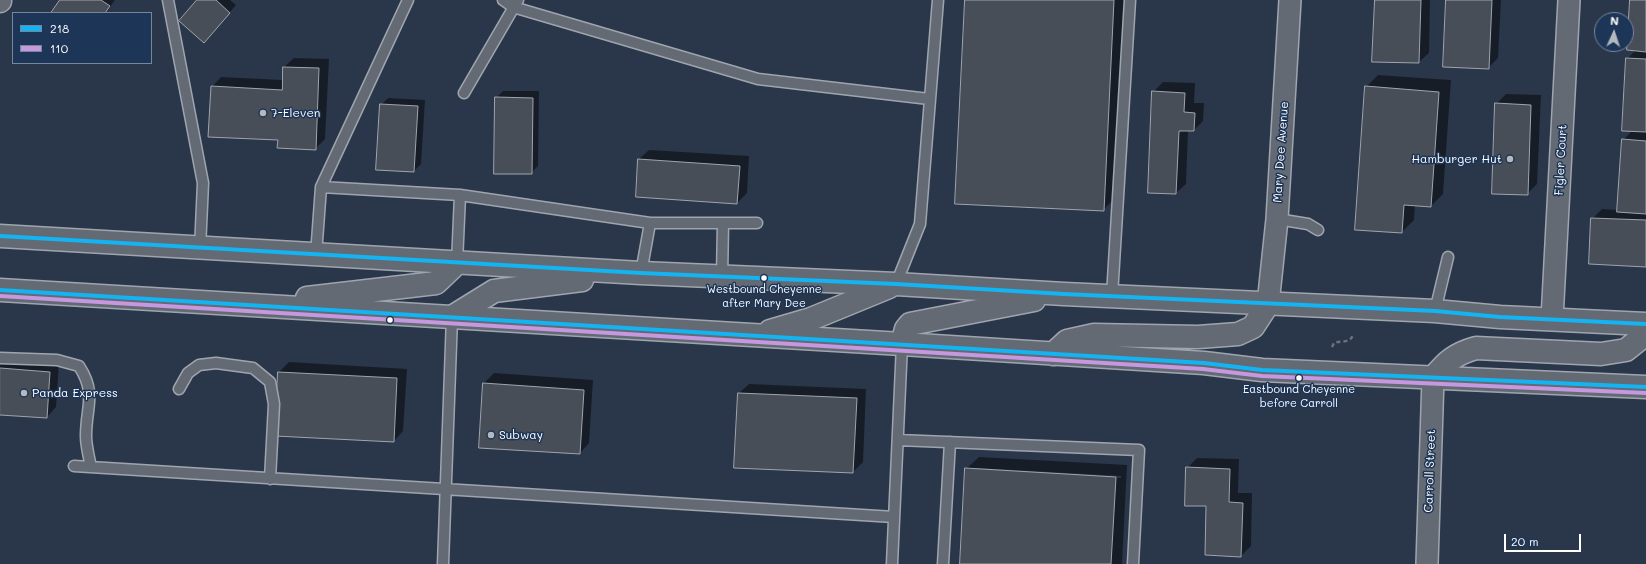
<!DOCTYPE html>
<style>
body{margin:0}
#map{position:relative;width:1646px;height:564px;overflow:hidden;background:#2a374a;font-family:Mali,sans-serif}
canvas{display:block}
.legend{position:absolute;left:12px;top:12px;width:140px;height:52px;box-sizing:border-box;background:#1d3557;border:1px solid #77869a;margin:0;padding:5px 7px;list-style:none;font-size:12px;color:#fff}
.legend li{display:flex;align-items:center;gap:8px;height:20px}
.legend b{width:20px;border:1px solid #77869a}
.north{position:absolute;left:1594px;top:12px;width:40px;height:40px;box-sizing:border-box;background:#1d3557;border:1px solid #77869a;border-radius:50%;rotate:3deg;font-size:11px;font-weight:700;line-height:16px;text-align:center;color:#fff}
.north::after{content:'';display:block;margin:auto;width:14px;height:18px;background:#b4b9c0;clip-path:polygon(50% 0,100% 100%,50% 72%,0 100%)}
.scale{position:absolute;left:1504px;top:534px;width:77px;height:18px;box-sizing:border-box;border:2px solid #fff;border-top:0;padding-left:5px;font-size:12px;line-height:14px;white-space:nowrap;color:#fff;-webkit-text-stroke:3px #1d3557;paint-order:stroke}
</style>
<div id="map">
<canvas width="1646" height="564"></canvas>
<ul class="legend">
<li><b style="height:5px;background:#13b4f1"></b>218</li>
<li><b style="height:5px;background:#c598e0"></b>110</li>
</ul>
<div class="north">N</div>
<div class="scale">20 m</div>
</div>
<script>
const c = document.querySelector('canvas').getContext('2d');
c.lineJoin = 'round';
function fillPath(path, color) { c.fillStyle = color; c.fill(path, 'evenodd'); }
function trace(path, color, width, dash) { c.strokeStyle = color; c.lineWidth = width; c.lineCap = dash ? 'butt' : 'round'; c.setLineDash(dash || []); c.stroke(path); }
function write(font, color, halo, rows, align = 'center') {
  c.font = font + ' Mali,sans-serif'; c.lineWidth = 3; c.setLineDash([]); c.textBaseline = 'middle'; c.strokeStyle = halo; c.fillStyle = color; for (const [text, x, y, turn = 0] of rows) {
    c.save(); c.translate(x, y); c.rotate((+turn || 0) * Math.PI / 180); c.textAlign = isNaN(turn) ? turn : align; if (halo) c.strokeText(text, 0, 0); c.fillText(text, 0, 0); c.restore();
  }
}
const shadow = new Path2D(`
 M61,0H115L106,13H52Z
 M199,0H230L236,5L210,35Z
 M966,0H1126L1115,198L1103,210Z
 M1376,0H1430L1429,53L1419,62Z
 M1447,0H1501L1498,58L1488,68Z
 M1631,0H1646V266L1592,219L1602,209L1618,210L1623,140L1632,131L1627,59L1636,50Z
 M294,58L329,59L325,139L315,149L279,139L212,87L221,77L283,80L284,67Z
 M1378,75L1451,80L1443,194L1431,206L1415,205L1414,220L1402,232L1366,87Z
 M1163,82L1195,83L1194,103H1204L1203,121L1194,130H1188L1186,184L1176,193L1153,92Z
 M503,91H539L538,166L531,173L496,98Z
 M1506,94L1541,95L1537,184L1527,194L1496,104Z
 M388,98L425,100L421,164L414,171L381,105Z
 M649,150L749,156L747,193L737,203L639,159Z
 M0,358L59,362L56,407L47,417L0,414Z
 M289,362L407,369L403,431L394,441L279,372Z
 M494,373L593,380L589,443L580,453L484,383Z
 M749,384L866,389L863,462L853,472L739,393Z
 M979,457L1127,465L1122,564H961L966,469ZM976,468L1121,476V478L976,470Z
 M1197,458L1239,459L1238,493H1252L1251,546L1241,556L1207,505L1187,468Z`);
const building = new Path2D(`
 M60,0H101L110,6L105,13H51Z
 M197,0H216L230,13L204,43L179,21Z
 M965,0H1114L1104,211L955,204Z
 M1375,0H1421L1419,63L1372,62Z
 M1446,0H1492L1489,69L1443,67Z
 M1630,0H1646V52L1627,50Z
 M1626,58L1646,59V132L1622,131Z
 M283,67L319,68L316,150L277,148L278,140L208,137L211,86L282,90Z
 M1365,86L1439,92L1431,207L1404,205L1402,233L1355,230Z
 M1152,91L1185,93L1184,112L1195,113L1194,131H1179L1176,194L1148,193Z
 M495,97L533,98L532,174H494Z
 M1495,103L1531,105L1528,195L1492,194Z
 M380,104L418,106L414,172L376,170Z
 M1622,139L1646,141V214L1617,212Z
 M638,159L740,166L737,204L636,197Z
 M1591,218L1646,220V267L1589,264Z
 M0,368L50,372L47,418L0,415Z
 M278,372L397,378L394,442L275,436Z
 M483,383L584,390L580,454L479,448Z
 M738,393L857,398L853,473L734,468Z
 M1186,467L1230,469L1229,502L1243,503L1241,557L1205,555L1206,506H1185Z
 M965,468L1116,477L1111,564H960Z`);
const path = new Path2D(`
 M1332,347L1334,343C1341,340 1351,344 1353,334`);
const lane = new Path2D(`
 M168,0L203,183L200,249
 M503,0L513,7L758,79L929,99
 M464,93L518,0
 M321,187L460,195L650,223H757
 M1277,219L1308,224L1318,230
 M316,255L321,187L408,0
 M457,263L460,195
 M641,273L650,223
 M722,277L723,223
 M896,284L920,224L938,0
 M1112,296L1130,0
 M1435,311L1448,257
 M0,358L57,360L79,366C97,394 86,406 86,436C86,446 89,457 91,467
 M179,389L188,373L199,365L216,363L253,368L270,382L274,404L270,479
 M898,440L1139,450L1133,564
 M74,466L894,517
 M443,564L452,317
 M892,564L902,344
 M943,564L950,442`);
const street = new Path2D(`
 M1268,304L1277,219L1290,0
 M1552,319L1569,0
 M1427,564L1433,378`);
const secondary = new Path2D(`
 M0,1V0`);
const primary = new Path2D(`
 M0,236L641,273L896,284L1064,294L1435,311L1500,317L1646,324
 M0,290L902,344L1204,363L1262,370L1646,387
 M307,298L436,283L457,263
 M452,317L494,291L582,280
 M770,331L811,319L889,287
 M902,344L906,329L910,324L1034,300
 M1053,354L1067,341L1094,335L1198,337L1238,334L1253,327L1268,304
 M1433,378C1447,361 1455,354 1476,348L1601,354L1626,350L1646,334`);
const bus1 = new Path2D(`
 M0,236L641,273L896,284L1064,294L1435,311L1500,317L1646,324
 M0,290L1204,363L1262,370L1646,387`);
const bus2 = new Path2D(`
 M0,296L1203,369L1262,376L1646,393`);
const markers = [
 [263,113,4,"#b4b9c0"],
 [1510,159,4,"#b4b9c0"],
 [764,278,3.5,"#fff"],
 [390,320,3.5,"#fff"],
 [1299,378,3.5,"#fff"],
 [24,393,4,"#b4b9c0"],
 [491,435,4,"#b4b9c0"]
];
const busNames = [
 ["Westbound Cheyenne",764,290],
 ["after Mary Dee",764,304],
 ["Eastbound Cheyenne",1299,390],
 ["before Carroll",1299,404]
];
const poiNames = [
 ["7-Eleven",271,113],
 ["Hamburger Hut",1502,159,"right"],
 ["Panda Express",32,393],
 ["Subway",499,435]
];
const streetNames = [
 ["Mary Dee Avenue",1281,152,-86],
 ["Figler Court",1561,160,-87],
 ["Carroll Street",1430,471,-88]
];
fillPath(shadow, '#0007');
fillPath(building, '#484e58');
trace(building, '#9fa5ae', 1);
trace(lane, '#9fa5ae', 13);
trace(street, '#9fa5ae', 24);
trace(secondary, '#9fa5ae', 25);
trace(primary, '#9fa5ae', 25);
trace(path, '#6a727c', 2.5, [4, 3]);
trace(lane, '#636a74', 10);
trace(street, '#636a74', 21);
trace(secondary, '#636a74', 22);
trace(primary, '#636a74', 22);
trace(bus1, '#13b4f1', 4);
trace(bus2, '#c598e0', 4);
for (const [x, y, r, color] of markers) { const dot = new Path2D(); dot.arc(x, y, r, 0, 2 * Math.PI); c.fillStyle = color; c.fill(dot); trace(dot, '#1d3557', 1.5); }
write('11px', '#fff', '#1d3557', busNames);
write('12px', '#fff', '#1d3557', poiNames, 'left');
write('12px', '#fff', '#1d3557', streetNames);
</script>
